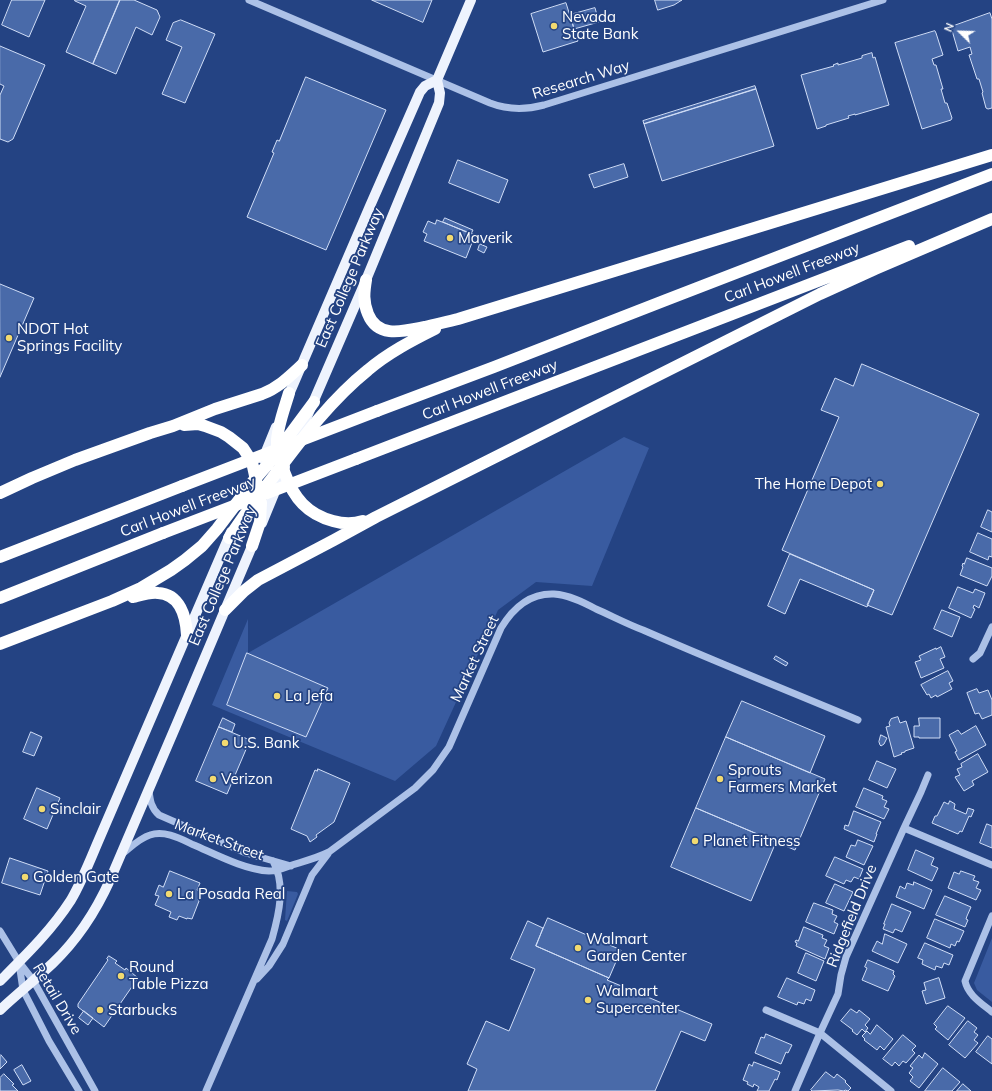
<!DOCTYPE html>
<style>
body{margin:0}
#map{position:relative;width:992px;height:1091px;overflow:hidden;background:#244383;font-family:Mulish,sans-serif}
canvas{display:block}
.north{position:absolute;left:940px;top:12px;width:40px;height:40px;-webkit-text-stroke:3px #244383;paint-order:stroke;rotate:293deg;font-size:11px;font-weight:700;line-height:16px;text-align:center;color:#fff}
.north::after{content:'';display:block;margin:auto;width:14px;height:18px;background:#fff;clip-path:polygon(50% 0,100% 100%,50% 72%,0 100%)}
</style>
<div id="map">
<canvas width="992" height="1091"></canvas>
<div class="north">N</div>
</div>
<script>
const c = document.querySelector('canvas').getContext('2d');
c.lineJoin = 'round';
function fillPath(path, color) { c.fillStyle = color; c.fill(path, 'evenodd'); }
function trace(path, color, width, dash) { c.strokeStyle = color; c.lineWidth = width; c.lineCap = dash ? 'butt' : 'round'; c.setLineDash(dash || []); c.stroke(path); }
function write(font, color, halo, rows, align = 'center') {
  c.font = font + ' Mulish,sans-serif'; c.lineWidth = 3.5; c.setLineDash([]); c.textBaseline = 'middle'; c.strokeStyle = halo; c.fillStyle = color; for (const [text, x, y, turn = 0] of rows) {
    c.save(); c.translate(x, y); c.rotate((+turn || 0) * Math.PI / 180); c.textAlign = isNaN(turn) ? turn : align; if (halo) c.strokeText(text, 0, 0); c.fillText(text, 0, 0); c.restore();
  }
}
const green = new Path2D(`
 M624,437L649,448L592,586L536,582L498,610L436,746L395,781L212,705L248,619V653Z
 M287,891L297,892L298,894L287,921L285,920Z
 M992,938V1002L977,990L974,983Z`);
const building = new Path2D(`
 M12,0H45L29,37L2,25Z
 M75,0H120L93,64L66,52L86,6L75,1Z
 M120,0H134L157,10L160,17L152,35L136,27L116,74L93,64Z
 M372,0H432L423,22Z
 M655,0H682L674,5L658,10Z
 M566,3L578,41L543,52L531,14Z
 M595,8L599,22L574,29L570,15Z
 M990,13L992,19V108L988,109L986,108L982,93L983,92L979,79H977L969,55L972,54L970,47L958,51L951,27Z
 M181,20L215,34L185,103L162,94L182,47L166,40L173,23Z
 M935,31L936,33L943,55L932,59L934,65H936L943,89H941L945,103H947L952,118L951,120L922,129L895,43Z
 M0,46L45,65L13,139L8,142L0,139V95L4,86L0,84Z
 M872,53L873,58L875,57L889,105L855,115V114L848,116L849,118L826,125V126L817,129L801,75L834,66L833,65L838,63V65L862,58V56Z
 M306,77L386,110L326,250L247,217L274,153L272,152L277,140L279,141Z
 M755,86L756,89L644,124L643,121Z
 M756,89L774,146L662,181L644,124Z
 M458,160L508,180L499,203L449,183Z
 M624,164L628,177L594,188L589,175Z
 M445,218L473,230L471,234L443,222Z
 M437,220L475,235L466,258L424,241L427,234L423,232L428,221L435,224Z
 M480,244L487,247L484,253L478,250Z
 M0,284L34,298L0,377Z
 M862,364L979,414L892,615L867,605L874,590L782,550L839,417L821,410L835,378L853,386Z
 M988,510L992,512V532L981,527Z
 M978,533L992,539V557L989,556L988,560L970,552Z
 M790,554L874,590L867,607L800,579L785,614L768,606Z
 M967,558L992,568V576L987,586L960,575L963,567L962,566L963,563L964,564Z
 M958,587L973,593L975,589L985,593L979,608L974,605L973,608L975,609L971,618L949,608Z
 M942,610L960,617L952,637L934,629Z
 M941,647L945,657L940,659L944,668L921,678L915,662L921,660L919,656L936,648V649Z
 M247,653L328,688L306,737L227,705Z
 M776,656L788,663L786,666L774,659Z
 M948,671L953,681L949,683L952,689L937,697L936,695L931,698L929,694L927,695L921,685Z
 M977,689L979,693L988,690L992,700V715L982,719L979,713L975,714L967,693Z
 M742,701L825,736L810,773L726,737Z
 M898,717L900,723L906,721L914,748L905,751V752L901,753L902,754L894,757L886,727L890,726L889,723L891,719Z
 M223,718L235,724L232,732L219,727Z
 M919,718H940V738H919V737H914V726H919Z
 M976,726L986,745L959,760L955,752L957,751L949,735L958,730L961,734Z
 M219,727L250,740L227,794L196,781Z
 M31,732L42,737L34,756L23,752Z
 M881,735L887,738L884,744L881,746L880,745L879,742Z
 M726,737L825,779L795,850L696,808Z
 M978,754L988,772L972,781L974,785L964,791L955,777L960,775L957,769L962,767L961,764Z
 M877,761L896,769L887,788L869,780Z
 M318,769L350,783L334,822L316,835L317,837L310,842L307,836L291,829L315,770L317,771Z
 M37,788L60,798L47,829L24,819Z
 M864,788L883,796L882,799L887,801L884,807L889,809L884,819L856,807Z
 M950,801L955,804L954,809L966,814L968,808L974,810L971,817L969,816L962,832L960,831L958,834L932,823L935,816H937L944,802L948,804Z
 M696,808L776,842L751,901L671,867Z
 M854,811L881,822L876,834H877L874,842L844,829L845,825L848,826Z
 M987,824L992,826V848L980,843Z
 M858,840L873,846L864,865L846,857L851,845L855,846Z
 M916,850L934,858L931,865L938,868L932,881L908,870Z
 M835,857L863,869L859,879L854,877L851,882L846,880L844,884L826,876Z
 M10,858L48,871L40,895L2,883Z
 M170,871L200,883L197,890L201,892L198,900L199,901L192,919L187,918V919L179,916L177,920L169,917L171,912L155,905L159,896L155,895L159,885L163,887Z
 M961,871L975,876L973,880L979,882L976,888L981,890L976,900L948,888L954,872L959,874Z
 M914,882L932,890L924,909L896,897L900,886L905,889L907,883L913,885Z
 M835,884L853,892L844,911L826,903Z
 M945,896L971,907L967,916L966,919L968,920L965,927L936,915Z
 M814,903L833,910L832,914L837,916L834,922L838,924L834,934L806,922Z
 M892,904L911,912L902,932L895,929L893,933L883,929L885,924H884Z
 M548,918L621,950L609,978L536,946Z
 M935,919L964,931L959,942L957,941L955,946L951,944L950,948L927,938Z
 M528,921L543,928L536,946L609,978L607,980L712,1024L705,1041L681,1031L655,1091H468L477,1069L467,1064L486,1021L509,1031L535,969L511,959Z
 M804,927L823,935L822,938L827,940L824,946L829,948L825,959L796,946L797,943L795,942L796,940L798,941Z
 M885,934L907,944L898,963L872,951L877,941L882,944Z
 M925,943L953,955L949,965L944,963L942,968L936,966L935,970L922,964L923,960L918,958Z
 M806,953L824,961L816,981L798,973Z
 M109,956L117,961L115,963L125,970L126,968L138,978L104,1027L78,1007V1004L108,960L107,959Z
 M868,960L894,971L893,974L895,976L888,991L862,980L867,968L865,967Z
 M787,978L815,990L811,1001L806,999L804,1004L798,1002L797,1005L778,997Z
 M939,978L945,998L926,1004L922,991L926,990L924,983Z
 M948,1006L965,1018L948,1040L935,1029L937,1027L934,1024Z
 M851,1009L857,1013L859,1010L870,1019L865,1025L868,1028L865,1032L862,1029L857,1035L852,1031L853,1030L841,1021Z
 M84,1011L93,1018L88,1025L79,1018Z
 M968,1021L977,1028L974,1032L978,1035L974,1040L978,1043L965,1058L949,1045Z
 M877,1025L893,1039L884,1050L880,1046L877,1050L864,1040L865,1039L862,1036L867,1031L870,1034Z
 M766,1034L792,1045L788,1053L786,1052L781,1064L755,1053L761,1037L764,1038Z
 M903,1035L916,1046L912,1050L915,1053L906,1063L903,1061L899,1066L895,1062L892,1066L883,1059Z
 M988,1036L992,1039V1064L976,1052Z
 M925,1053L938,1064L919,1088L910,1081L913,1077L909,1073L913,1068L910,1066L919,1055L922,1058Z
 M1,1055L7,1062L0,1069V1056Z
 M754,1062L780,1072L777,1080L775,1079L769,1091H757L759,1087L754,1084L753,1087L747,1084L748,1082L743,1080L749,1064L752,1066Z
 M22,1065L31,1081L23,1085L14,1070Z
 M943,1068L960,1082L952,1091H925Z
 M826,1072L834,1078L837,1074L846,1081L845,1082L851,1088L848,1091L845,1090L844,1091L838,1090L812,1091L811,1090Z
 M4,1074L14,1084L12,1085L18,1091H0V1078Z
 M963,1084L971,1091H957Z`);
const minor = new Path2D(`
 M249,0L490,103C508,110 525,110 544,105L883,0
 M973,659L980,653L992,627
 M149,790C150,800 151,808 159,815L246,853L291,866
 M904,828L992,865
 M122,854C131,847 140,838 150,835C165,830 181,839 194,845C215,854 245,870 269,871C277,871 284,868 292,865C305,861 317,858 329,852L415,788L433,770L449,747L501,628C513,608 529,593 554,594C569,595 583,602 596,609C612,616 627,624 643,630C714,661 786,690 858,720
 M992,916L965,981C968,995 981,1003 992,1012
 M0,931L19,962L33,980L95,1091
 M19,963L23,990L49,1041L79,1091
 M257,979L269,966L283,944L312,875L328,854
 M766,1010L820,1033L891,1091
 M206,1091L272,939C279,914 286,885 273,861
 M795,1091L820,1033L838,994L841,975L846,957L904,828L921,792L928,775`);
const major = new Path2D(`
 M287,399L370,206L420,92L425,86L437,80
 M296,442L366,280L439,103L440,93L437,80L471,0
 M263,459L276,427
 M262,523L285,467
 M0,981C25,956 51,931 71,900C81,883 89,863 97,844L231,532
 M0,1010C17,994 36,979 53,963C77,940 96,911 110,880L178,721L255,539`);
const highway = new Path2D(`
 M366,280C364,292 363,302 368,314C378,339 404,331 425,327C436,324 447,322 458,319L992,155
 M289,393C285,407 276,430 277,444C278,455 281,464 285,474C294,498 307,514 333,521C343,524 354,524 363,521
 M377,411L494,367L666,300L992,174
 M184,425L198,424L205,426L221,432L229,437L243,448L252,462L261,503L260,522L252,546
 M356,459L909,246
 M0,493L32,478L75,460L150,433L173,426L215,409L262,394C278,388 289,377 302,365
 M229,538C244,515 260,494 277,472C304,436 332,399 368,370C388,353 411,341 435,329
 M0,557L182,486
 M133,597C141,595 150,592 158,593C180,594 186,617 187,635
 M0,598L163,533
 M225,610L244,591L258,580L334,540L376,517L820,294L875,269L992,219
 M0,644L112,601L141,588L171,570L185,560L202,546L217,529L255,479L268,464L314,402`);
const highwayBridge = new Path2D(`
 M182,486L377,411
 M163,533L356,459`);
const markers = [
 [554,26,4,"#f2da70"],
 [450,238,4,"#f2da70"],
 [9,338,4,"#f2da70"],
 [880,484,4,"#f2da70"],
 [277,696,4,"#f2da70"],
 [225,743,4,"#f2da70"],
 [213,779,4,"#f2da70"],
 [720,779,4,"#f2da70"],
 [42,809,4,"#f2da70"],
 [695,841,4,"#f2da70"],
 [25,877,4,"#f2da70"],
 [169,894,4,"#f2da70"],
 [578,948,4,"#f2da70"],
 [121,976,4,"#f2da70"],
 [588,1000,4,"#f2da70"],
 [100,1010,4,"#f2da70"]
];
const poiNames = [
 ["Nevada",562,17],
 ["State Bank",562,34],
 ["Maverik",458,238],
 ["NDOT Hot",17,329],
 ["Springs Facility",17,346],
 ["The Home Depot",872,484,"right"],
 ["La Jefa",285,696],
 ["U.S. Bank",233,743],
 ["Sprouts",728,770],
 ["Farmers Market",728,787],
 ["Verizon",221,779],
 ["Sinclair",50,809],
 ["Planet Fitness",703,841],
 ["Golden Gate",33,877],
 ["La Posada Real",177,894],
 ["Walmart",586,939],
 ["Garden Center",586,956],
 ["Round",129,967],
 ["Table Pizza",129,984],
 ["Walmart",596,991],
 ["Supercenter",596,1008],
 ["Starbucks",108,1010]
];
const streetNames = [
 ["Research Way",581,80,-17],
 ["Carl Howell Freeway",792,273,-21],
 ["East College Parkway",350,278,-67],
 ["Carl Howell Freeway",490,390,-21],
 ["Carl Howell Freeway",188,507,-21],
 ["East College Parkway",223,576,-67],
 ["Market Street",475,659,-65],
 ["Market Street",219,840,20],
 ["Ridgefield Drive",852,916,-68],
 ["Retail Drive",57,999,59]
];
fillPath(green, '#395ba0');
fillPath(building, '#496aa9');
trace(building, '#d0ddf6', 1);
trace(minor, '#acc1e7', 7);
trace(major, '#eef3fd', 10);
trace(highway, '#fff', 12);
trace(highwayBridge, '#fff', 12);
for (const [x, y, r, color] of markers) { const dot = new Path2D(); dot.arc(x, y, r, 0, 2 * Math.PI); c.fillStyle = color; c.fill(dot); trace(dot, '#244383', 1.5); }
write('15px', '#fff', '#244383', poiNames, 'left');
write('15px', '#fff', '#244383', streetNames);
</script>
